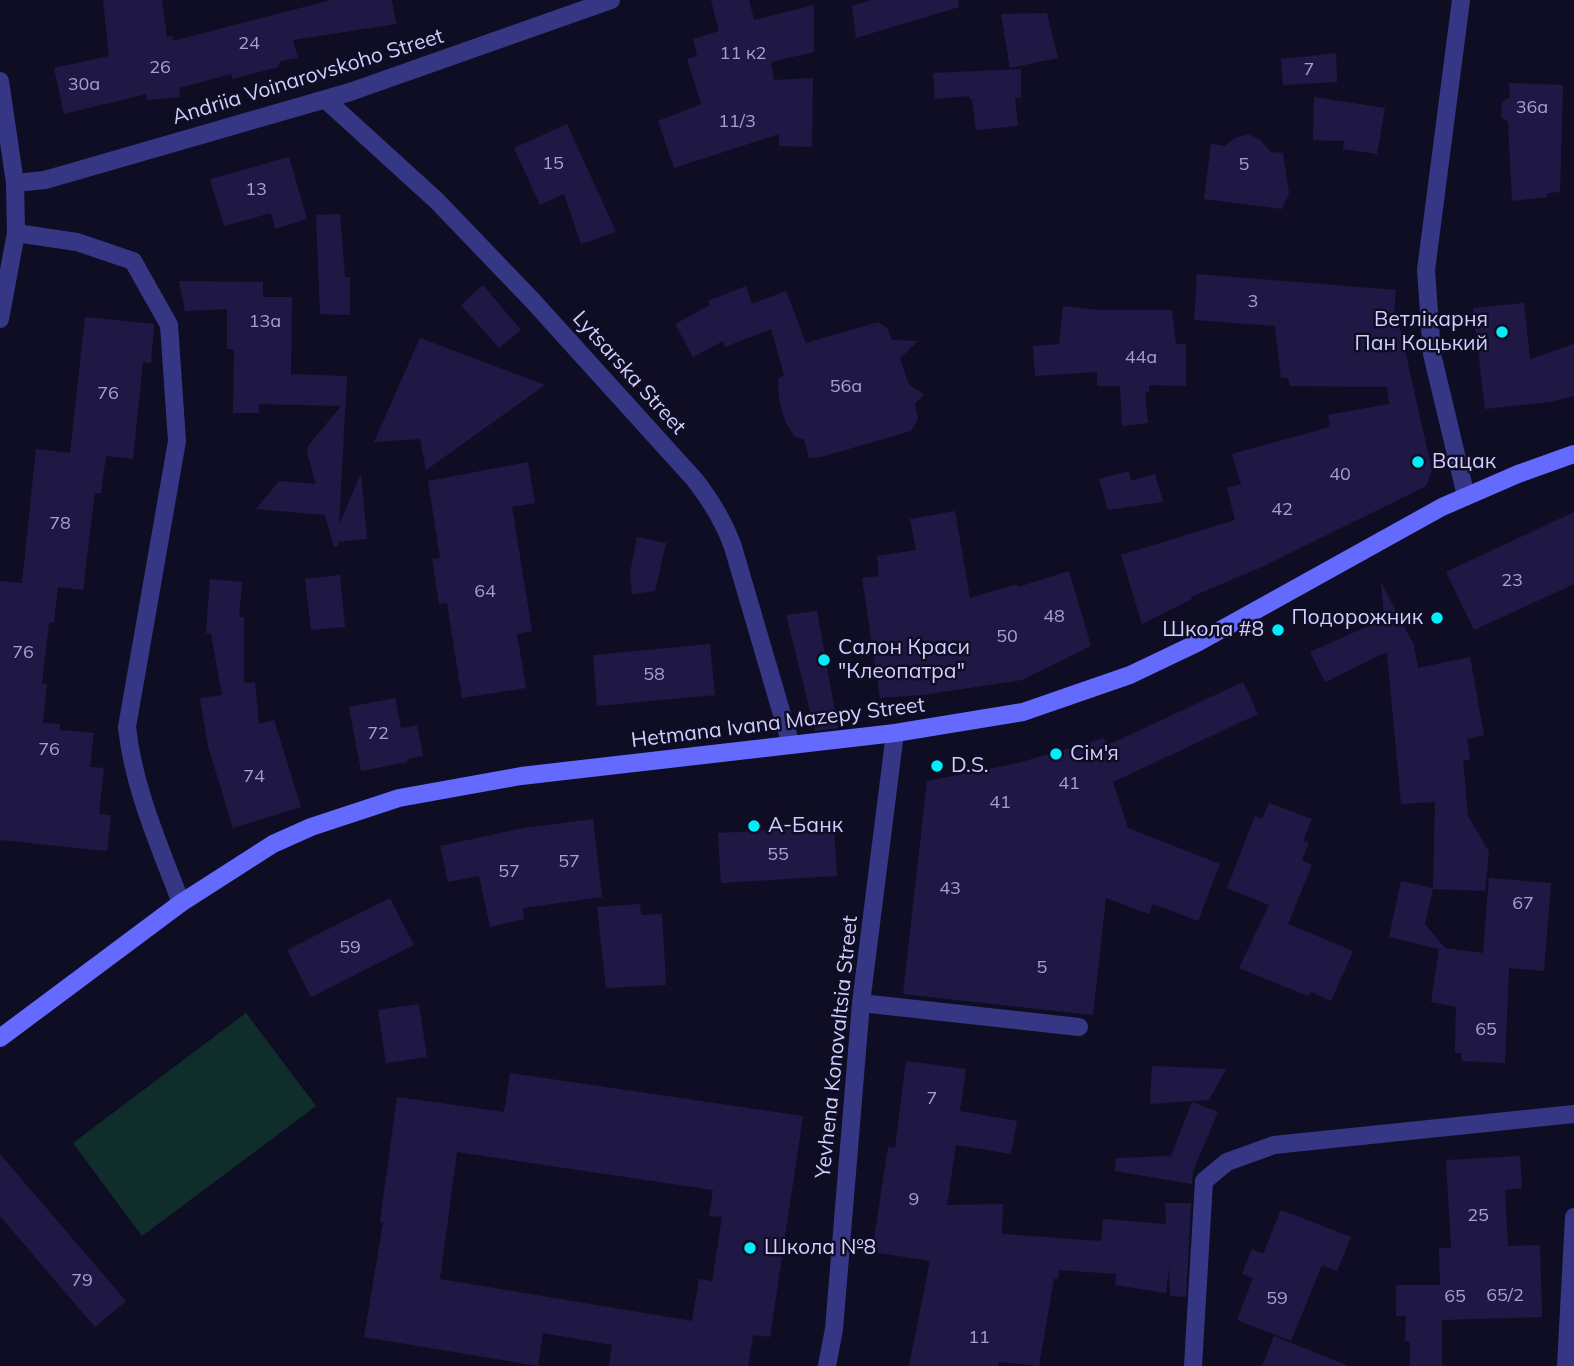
<!DOCTYPE html>
<meta charset="utf-8">
<style>
body{margin:0}
canvas{display:block;background:#0f0d23}
</style>
<canvas width="1574" height="1366"></canvas>
<script>
const c = document.querySelector('canvas').getContext('2d');
c.lineJoin = 'round';
function fillPath(path, color) { c.fillStyle = color; c.fill(path, 'evenodd'); }
function trace(path, color, width, dash) { c.strokeStyle = color; c.lineWidth = width; c.lineCap = dash ? 'butt' : 'round'; c.setLineDash(dash || []); c.stroke(path); }
function write(font, color, halo, rows, align = 'center') {
  c.font = font + ' Mulish,sans-serif'; c.lineWidth = 5; c.setLineDash([]); c.textBaseline = 'middle'; c.strokeStyle = halo; c.fillStyle = color; for (const [text, x, y, turn = 0] of rows) {
    c.save(); c.translate(x, y); c.rotate((+turn || 0) * Math.PI / 180); c.textAlign = isNaN(turn) ? turn : align; if (halo) c.strokeText(text, 0, 0); c.fillText(text, 0, 0); c.restore();
  }
}
const green = new Path2D(`
 M246,1013L316,1106L142,1236L73,1143Z`);
const building = new Path2D(`
 M103,0H162L167,37L172,36L173,41L331,0H392L396,24L293,40L298,58L280,61L278,67L233,79L231,74L179,88L180,97L147,100L146,94L64,114L54,68L109,56Z
 M711,0H749L754,20L814,5V52L771,62L774,80L813,78L812,147L779,146V134L674,168L658,121L701,104L687,59L697,56L693,39L719,31Z
 M871,0H958L959,7L856,38L852,6Z
 M1047,13L1058,58L1010,68L1001,14Z
 M1336,53L1337,82L1283,85L1281,59Z
 M1021,69V98H1015L1018,126L976,130L972,99H970L969,96L935,99L933,73Z
 M1509,83L1563,85L1560,192L1547,193V197L1512,201L1508,122L1501,117L1502,102L1510,97Z
 M1314,97L1385,108L1377,154L1343,149L1344,141L1313,140Z
 M567,124L616,232L581,244L564,194L540,205L514,148Z
 M1248,134L1260,140L1271,152L1283,153L1289,193L1282,209L1204,199L1211,144L1225,146L1235,138Z
 M289,157L307,219L275,229L271,213L224,226L210,179Z
 M340,214L345,277H350V315L320,314L316,215Z
 M1197,274L1396,290L1393,325L1399,324L1432,470L1426,486L1264,566L1191,597L1192,599L1142,624L1121,555L1235,520L1227,488L1241,484L1232,454L1330,427L1328,415L1389,404L1387,387L1290,386L1288,378H1281L1275,326L1194,320Z
 M179,281L263,282V297H292L291,374L347,376L339,524L361,474L367,539L338,542V546L334,547L325,515L256,509L279,481L316,484L307,453L308,446L341,406L259,404V413H233L234,349H227V309L185,311Z
 M483,285L521,330L499,348L461,305Z
 M746,286L752,304L786,291L806,343L878,322L887,328L892,340L918,341L900,358L909,385L924,394L915,404L918,419L911,431L821,457L809,458L804,439L795,437L785,421L779,399L778,379L784,375L771,329L725,347L723,341L693,357L675,324L710,305L708,301Z
 M1524,303L1530,359L1574,344V396L1550,402L1485,409L1473,308Z
 M1063,306L1097,310H1172L1176,344H1186V386L1149,385V392H1145L1148,423L1122,426L1120,386H1097V372L1035,376L1033,346L1059,344Z
 M85,317L154,324L151,363L143,362L133,459L106,456L101,493H95L83,590L58,587L54,623L49,622L42,683L47,684L43,723L60,724V730L94,733L90,767L104,768L99,814L111,815L107,851L0,840V581L22,583L36,449L70,453Z
 M420,338L545,385L426,470L420,439L374,442Z
 M528,462L535,503L512,507L532,631L517,634L526,688L462,698L447,603L439,604L432,559L440,558L428,481Z
 M1129,471L1131,481L1155,474L1163,502L1108,510L1099,479Z
 M955,511L970,598L1017,584L1018,587L1069,571L1091,646L1022,680L922,695L880,698L862,578L879,576L877,556L916,550L910,519Z
 M1574,512V584L1474,630L1446,572Z
 M637,537L666,543L655,591L632,594L630,573Z
 M340,575L345,627L311,630L305,579Z
 M210,579L242,582L239,617H244V683L255,682L259,724L274,720L301,807L233,828L208,746L200,698L222,695L211,634L206,633Z
 M1381,582L1414,645L1418,668L1470,657L1484,735L1467,739L1470,760H1463L1468,816L1489,852L1485,891L1433,889L1425,924L1445,948L1483,953L1489,878L1551,883L1544,971L1509,968L1505,1063L1462,1061L1461,1053H1455L1456,1007L1431,1002L1439,949L1389,937L1401,881L1433,888L1435,802L1401,804L1387,652L1325,682L1310,652L1384,619Z
 M817,611L838,728L815,731L786,615Z
 M710,644L715,695L597,706L593,655Z
 M1243,682L1258,714L1113,782L1128,828L1220,864L1198,921L1153,904L1149,914L1106,898L1093,1015L903,994L927,781L1018,763L1104,738L1108,745Z
 M395,698L401,728L417,725L423,756L407,759V762L361,771L349,707Z
 M1269,803L1312,819L1303,841L1309,843L1302,860L1312,865L1288,924L1353,951L1331,1001L1311,992L1308,996L1239,968L1269,905L1227,888L1255,816L1262,819Z
 M593,819L602,897L523,908L524,919L490,927L479,876L448,882L440,846L524,828Z
 M834,827L837,876L721,883L718,833Z
 M390,898L414,945L311,997L287,950Z
 M640,904L641,915L662,914L666,985L606,988L597,907Z
 M419,1004L427,1057L386,1063L378,1010Z
 M906,1061L966,1069L960,1111L1017,1121L1011,1154L956,1145L947,1205L1003,1204L1002,1234L1101,1241L1103,1219L1166,1224L1165,1203H1191L1186,1297L1170,1296L1169,1267L1166,1293L1115,1285L1116,1274L1059,1270L1058,1279H1054L1039,1366L999,1362L998,1366H909L930,1261L872,1252L888,1147L895,1148Z
 M1152,1066L1226,1069L1209,1100L1150,1104Z
 M510,1073L803,1116L770,1337L753,1335L748,1366H609L612,1345L543,1333L538,1366L364,1337L383,1223L380,1222L397,1097L504,1112ZM457,1152L713,1190L709,1216L722,1217L712,1281L699,1279L692,1321L440,1279Z
 M1192,1102L1218,1112L1193,1171L1192,1184L1115,1171L1116,1158L1171,1156Z
 M0,1154L126,1301L95,1327L0,1216Z
 M1520,1156L1522,1188L1505,1190L1508,1246L1540,1245L1542,1317L1442,1320V1366H1410V1341H1405L1406,1316H1396V1285H1440L1439,1248H1451L1446,1160Z
 M1281,1210L1351,1237L1337,1271L1322,1265L1291,1341L1237,1320L1253,1278L1242,1274L1252,1249L1263,1254Z
 M1274,1336L1346,1365V1366H1262Z`);
const lane = new Path2D(`
 M861,1003L1079,1027
 M1193,1366L1204,1181L1227,1162L1274,1145L1574,1114`);
const street = new Path2D(`
 M1461,0L1426,270L1432,354L1466,496
 M0,81L15,183L16,233L0,319
 M325,99L437,201L532,300L695,480C711,501 724,521 733,547L791,745
 M15,183L45,180L350,92L611,0
 M16,233L77,242L133,261L169,325L177,441L127,727C133,787 160,847 181,903
 M827,1366L834,1329L861,1003L895,733
 M1566,1366L1574,1217`);
const secondary = new Path2D(`
 M0,1038L181,903L273,844L311,827L399,798L521,776L895,733L1023,712L1130,675L1197,643L1442,507L1518,474L1574,454`);
const markers = [
 [1502,332,7,"#00edf9"],
 [1418,462,7,"#00edf9"],
 [1437,618,7,"#00edf9"],
 [1278,630,7,"#00edf9"],
 [824,660,7,"#00edf9"],
 [1056,754,7,"#00edf9"],
 [937,766,7,"#00edf9"],
 [754,826,7,"#00edf9"],
 [750,1248,7,"#00edf9"]
];
const numberNames = [
 ["24",249,44],
 ["11 к2",743,54],
 ["26",160,68],
 ["7",1309,70],
 ["30а",84,85],
 ["36а",1532,108],
 ["11/3",737,122],
 ["15",553,164],
 ["5",1244,165],
 ["13",256,190],
 ["3",1253,302],
 ["13а",265,322],
 ["44а",1141,358],
 ["56а",846,387],
 ["76",108,394],
 ["40",1340,475],
 ["42",1282,510],
 ["78",60,524],
 ["23",1512,581],
 ["64",485,592],
 ["48",1054,617],
 ["50",1007,637],
 ["76",23,653],
 ["58",654,675],
 ["72",378,734],
 ["76",49,750],
 ["74",254,777],
 ["41",1069,784],
 ["41",1000,803],
 ["55",778,855],
 ["57",569,862],
 ["57",509,872],
 ["43",950,889],
 ["67",1523,904],
 ["59",350,948],
 ["5",1042,968],
 ["65",1486,1030],
 ["7",932,1099],
 ["9",914,1200],
 ["25",1478,1216],
 ["79",82,1281],
 ["65/2",1505,1296],
 ["65",1455,1297],
 ["59",1277,1299],
 ["11",979,1338]
];
const streetNames = [
 ["Andriia Voinarovskoho Street",308,77,-17],
 ["Lytsarska Street",629,373,48],
 ["Hetmana Ivana Mazepy Street",778,723,-7],
 ["Yevhena Konovaltsia Street",837,1047,-84]
];
const poiNames = [
 ["Ветлікарня",1488,320,"right"],
 ["Пан Коцький",1488,344,"right"],
 ["Вацак",1432,462],
 ["Подорожник",1423,618,"right"],
 ["Школа #8",1264,630,"right"],
 ["Салон Краси",838,648],
 ["\"Клеопатра\"",838,672],
 ["Сім'я",1070,754],
 ["D.S.",951,766],
 ["А-Банк",768,826],
 ["Школа №8",764,1248]
];
fillPath(green, '#0f2d2a');
fillPath(building, '#1f1845');
trace(lane, '#363784', 18);
trace(street, '#363784', 18);
trace(secondary, '#656aff', 18);
for (const [x, y, r, color] of markers) { const dot = new Path2D(); dot.arc(x, y, r, 0, 2 * Math.PI); c.fillStyle = color; c.fill(dot); trace(dot, '#0f0d23', 2.5); }
write('18px', '#a4a0d0', null, numberNames);
write('21px', '#d1ceff', '#0f0d23', streetNames);
write('21px', '#d1ceff', '#0f0d23', poiNames, 'left');
</script>
